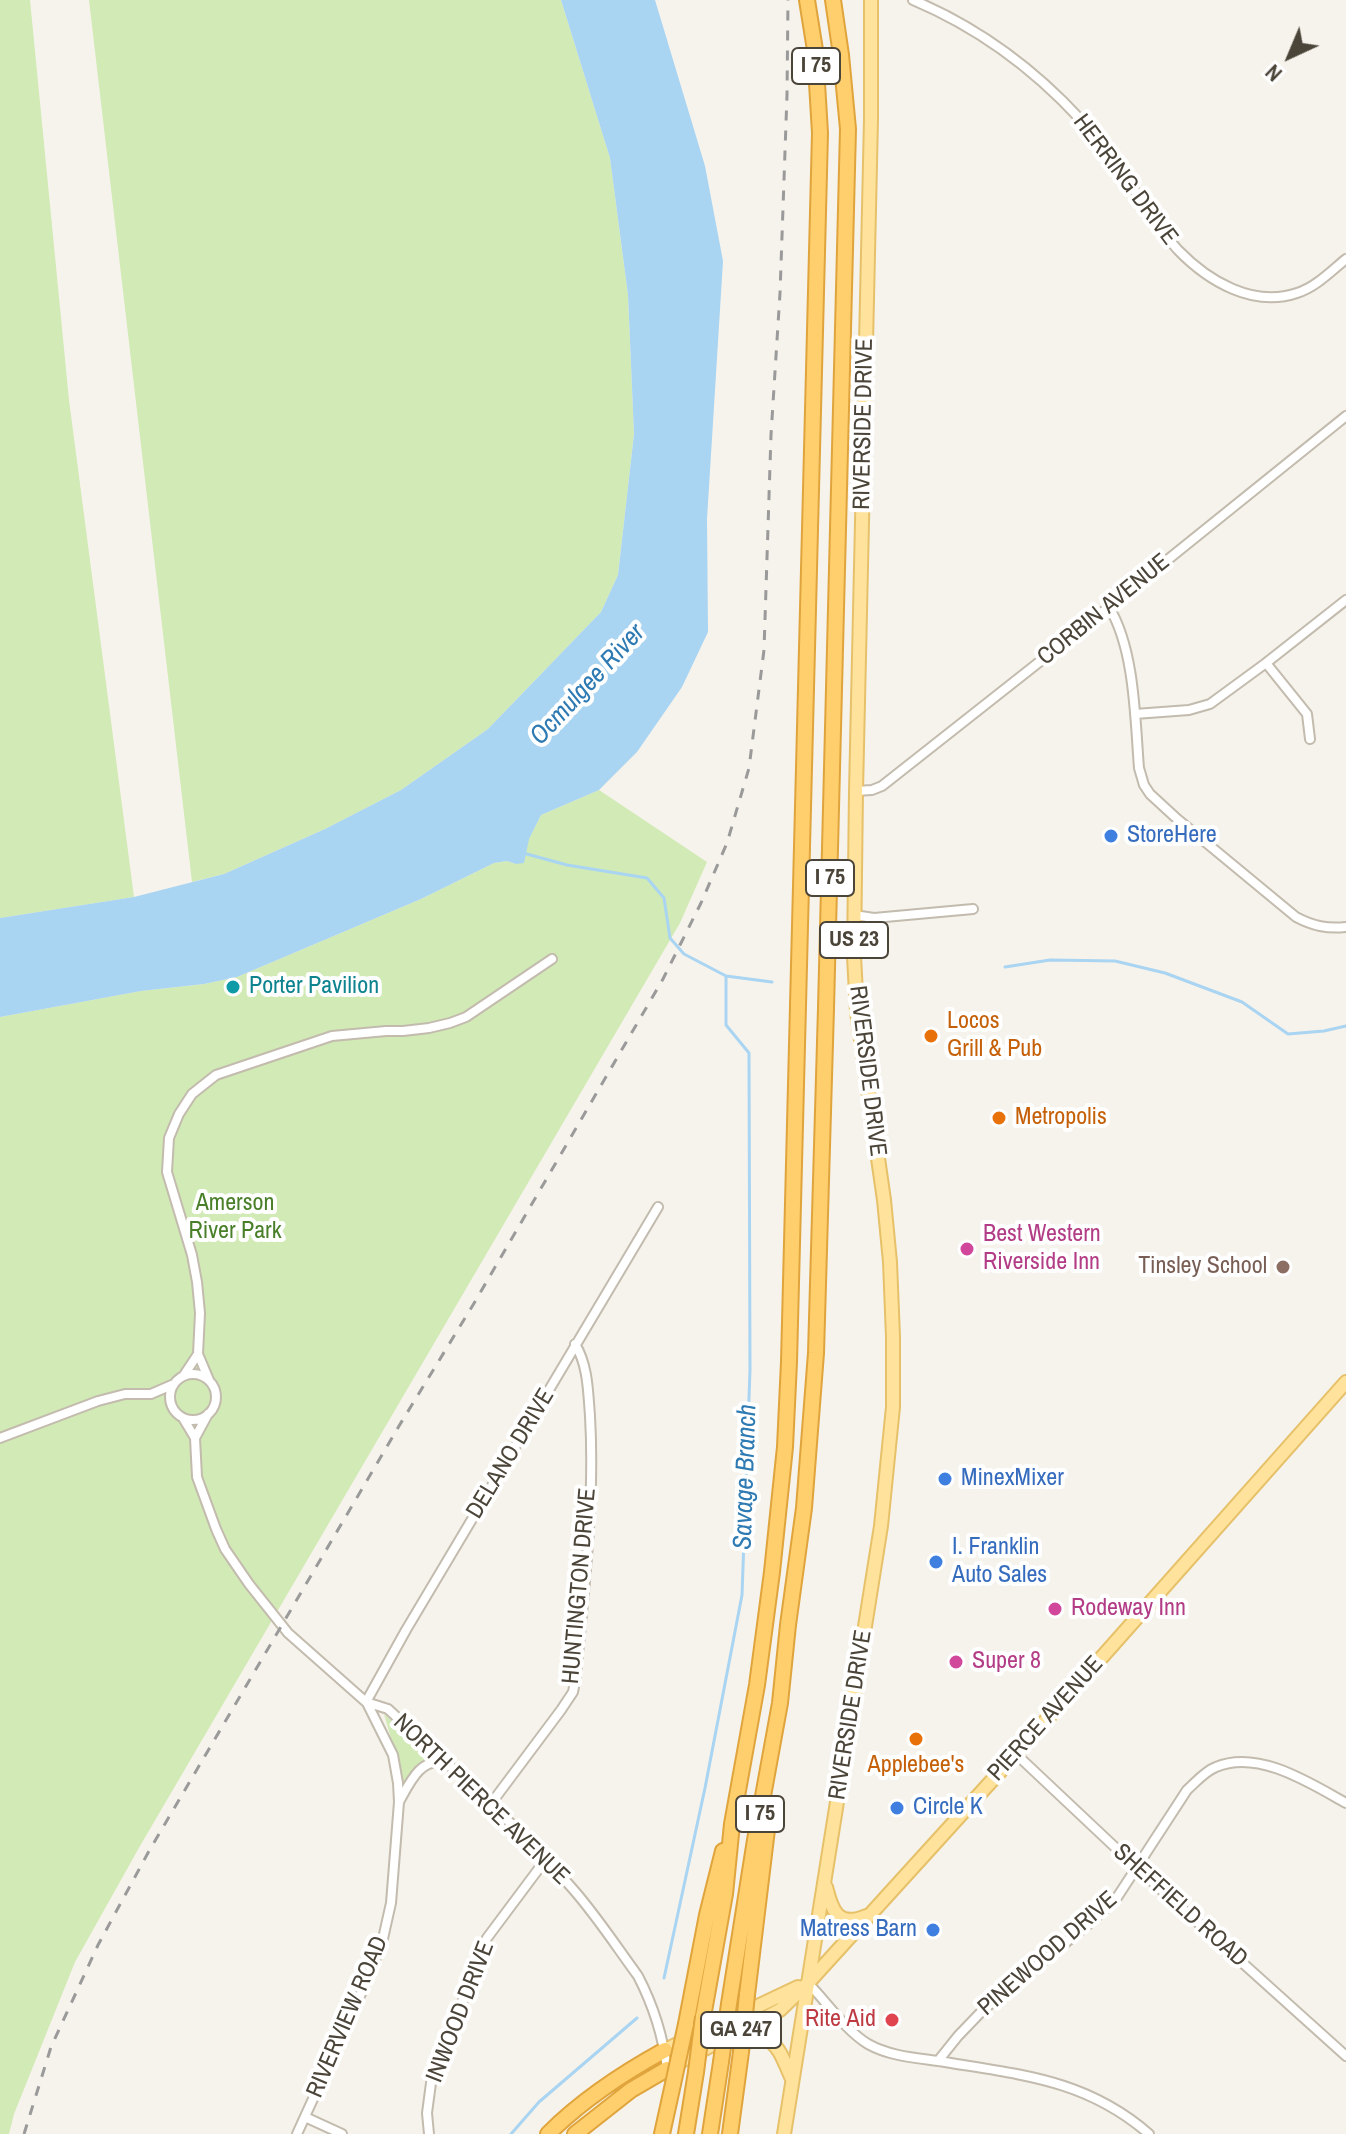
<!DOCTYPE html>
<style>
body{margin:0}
#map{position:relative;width:1346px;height:2134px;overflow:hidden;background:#f6f3ec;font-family:"Archivo Narrow",sans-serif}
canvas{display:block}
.north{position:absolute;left:1250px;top:16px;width:80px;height:80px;-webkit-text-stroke:6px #fff;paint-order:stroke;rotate:224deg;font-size:22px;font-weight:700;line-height:32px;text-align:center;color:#4b4439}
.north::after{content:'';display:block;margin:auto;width:28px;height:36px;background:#4b4439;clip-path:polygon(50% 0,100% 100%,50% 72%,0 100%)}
</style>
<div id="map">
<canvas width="1346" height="2134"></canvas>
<div class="north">N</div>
</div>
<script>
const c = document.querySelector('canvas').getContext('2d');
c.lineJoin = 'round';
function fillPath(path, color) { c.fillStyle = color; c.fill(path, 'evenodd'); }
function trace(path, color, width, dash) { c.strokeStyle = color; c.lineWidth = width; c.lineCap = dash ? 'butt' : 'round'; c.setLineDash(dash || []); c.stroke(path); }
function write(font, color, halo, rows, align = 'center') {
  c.font = font + ' "Archivo Narrow",sans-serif'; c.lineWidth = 8; c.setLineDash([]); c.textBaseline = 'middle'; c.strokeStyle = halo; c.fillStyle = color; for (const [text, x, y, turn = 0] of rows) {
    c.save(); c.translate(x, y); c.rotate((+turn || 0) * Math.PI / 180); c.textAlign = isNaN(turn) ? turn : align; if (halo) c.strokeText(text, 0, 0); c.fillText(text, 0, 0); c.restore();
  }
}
const green = new Path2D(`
 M0,0H30L69,400L134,897L0,918Z
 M89,0H561L610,158L628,295L634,434L618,575L601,612L488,729L401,790L325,829L224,874L192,882Z
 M599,790L707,862L680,923L140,1846L75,1962L14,2114L9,2134H0V1017L141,991L204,984L237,977L421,899L494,863L507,861L516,864L541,815Z
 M384,1714L431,1757L416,1766L404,1784Z`);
const water = new Path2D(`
 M561,0H655L705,166L723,261L707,519L708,632L682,687L637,752L599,790L541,815L529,839L524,863L516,864L507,861L494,863L421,899L237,977L204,984L141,991L0,1017V918L134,897L224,874L325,829L401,790L488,729L601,612L618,575L634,434L628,295L610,158Z`);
const stream = new Path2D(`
 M523,853L567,865L647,878L664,898L670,938L684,954L726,976L772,982
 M1005,967L1050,960L1115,961L1165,973L1242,1002L1288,1034L1324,1031L1346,1026
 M664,1978L705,1788L742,1595L750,1370L749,1053L726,1025V976
 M511,2134L539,2102L637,2018`);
const minor = new Path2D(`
 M913,0C977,27 1033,68 1080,119C1106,147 1127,180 1149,211C1158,224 1167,238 1178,250C1208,281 1253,308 1297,293C1316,287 1331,271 1346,259
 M1109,607C1135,650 1135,719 1139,768L1144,785L1150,794L1175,817L1296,917C1313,926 1327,929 1346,927
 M1266,663L1307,714L1310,739
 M1135,714L1189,710L1210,704L1266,663L1346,600
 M856,791L872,790L882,786L1109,607L1346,416
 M854,915L874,918L973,909
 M170 1397a23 23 0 1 1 46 0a23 23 0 1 1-46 0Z
 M184,1375L198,1354
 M209,1380L198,1354L200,1313L197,1282L192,1255L167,1172L169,1138L179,1114L192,1094L216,1075L332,1036L386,1031H403L429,1028L450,1023L466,1017L552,959
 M183,1418L195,1438L197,1477L216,1529L225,1549L249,1584L288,1633L366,1702L388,1709C450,1767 517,1824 572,1888C596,1915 616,1946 638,1976C653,2005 663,2035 667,2069
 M0,1438L98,1401L125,1394H151L174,1384
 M195,1438L208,1414
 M366,1702L406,1630L658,1207
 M1016,1754L1136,1867L1346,2056
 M399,1802C409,1784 421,1756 445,1763
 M490,1805L561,1710L573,1692L576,1676C584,1590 595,1502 590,1416C588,1391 588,1365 575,1344
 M808,1983C826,2001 846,2031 868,2044C891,2057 919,2058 945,2062C1023,2075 1087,2080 1149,2134
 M938,2061L958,2036L983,2010L1091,1922L1116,1899L1187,1790C1196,1782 1205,1771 1216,1767C1258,1749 1310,1783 1346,1803
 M305,2117L342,2134
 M297,2134L364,1987L382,1943L391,1903L399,1802L398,1783L393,1755L367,1703
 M429,2134L427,2113L431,2083L487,1938L546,1859`);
const primary = new Path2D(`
 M826,1887C832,1911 838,1928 866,1916
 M736,2033C777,2037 776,2043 792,2079
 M665,2050L798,1987
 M674,2065L780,2010L808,1983L1016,1754L1346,1382
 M784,2134L881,1526L893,1407V1337L890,1262L884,1200L857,1012L854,956L856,791L871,119V0`);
const motorway = new Path2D(`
 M747,1995L769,1813
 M729,2004L755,1840L780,1703L788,1625L804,1508L816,1353L826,1008L848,129L841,55L833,0
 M703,2017L725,1894L732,1824L757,1685L772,1572L785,1447L789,1362L820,133L815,50L807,0
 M686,2024L707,1915L723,1851
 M548,2134C582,2100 623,2073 665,2050
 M575,2134L631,2090L667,2069
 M662,2134L673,2084
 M686,2134L696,2072
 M710,2134L721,2062
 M730,2134L741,2052`);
const rail = new Path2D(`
 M24,2134L51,2047L98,1945L149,1851L399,1426L473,1305L663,979L701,903L727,843L749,768L764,650L771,435L780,293L787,95L788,0`);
const motorwayBridge = new Path2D(`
 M741,2052L747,1995
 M721,2062L729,2004
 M696,2072L703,2017
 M673,2084L686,2024`);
const markers = [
 [1111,836,8,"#3f7fe0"],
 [233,987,8,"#0f9aa8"],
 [931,1036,8,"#e8710a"],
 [999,1118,8,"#e8710a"],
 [967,1249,8,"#d1479c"],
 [1283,1267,8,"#8d6e63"],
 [945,1479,8,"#3f7fe0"],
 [936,1562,8,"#3f7fe0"],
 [1055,1609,8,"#d1479c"],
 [956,1662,8,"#d1479c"],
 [916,1739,8,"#e8710a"],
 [897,1808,8,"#3f7fe0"],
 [933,1930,8,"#3f7fe0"],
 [892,2020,8,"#e0444e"]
];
const shields = [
 [816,66,48],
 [830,878,48],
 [854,940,68],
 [760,1814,48],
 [741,2030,80]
];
const shieldNames = [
 ["I 75",816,66],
 ["I 75",830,878],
 ["US 23",854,940],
 ["I 75",760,1814],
 ["GA 247",741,2030]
];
const streetNames = [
 ["HERRING DRIVE",1125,180,53],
 ["RIVERSIDE DRIVE",864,424,-89],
 ["CORBIN AVENUE",1104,610,-39],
 ["RIVERSIDE DRIVE",867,1071,83],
 ["DELANO DRIVE",511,1454,-59],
 ["HUNTINGTON DRIVE",580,1586,-85],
 ["RIVERSIDE DRIVE",851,1715,-81],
 ["PIERCE AVENUE",1046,1719,-48],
 ["NORTH PIERCE AVENUE",481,1800,44],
 ["SHEFFIELD ROAD",1180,1906,42],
 ["PINEWOOD DRIVE",1048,1954,-41],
 ["INWOOD DRIVE",461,2012,-69],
 ["RIVERVIEW ROAD",348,2017,-67]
];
const shopNames = [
 ["StoreHere",1127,836],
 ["MinexMixer",961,1479],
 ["I. Franklin",952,1548],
 ["Auto Sales",952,1576],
 ["Circle K",913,1808],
 ["Matress Barn",917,1930,"right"]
];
const cultureNames = [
 ["Porter Pavilion",249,987]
];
const foodNames = [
 ["Locos",947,1022],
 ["Grill & Pub",947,1050],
 ["Metropolis",1015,1118],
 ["Applebee's",916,1766,"center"]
];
const parkNames = [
 ["Amerson",235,1204],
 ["River Park",235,1232]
];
const hotelNames = [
 ["Best Western",983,1235],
 ["Riverside Inn",983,1263],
 ["Rodeway Inn",1071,1609],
 ["Super 8",972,1662]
];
const educationNames = [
 ["Tinsley School",1267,1267]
];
const healthNames = [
 ["Rite Aid",876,2020]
];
const waterNames = [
 ["Ocmulgee River",588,685,-47],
 ["Savage Branch",746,1477,-88]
];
fillPath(green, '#d2eab5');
fillPath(water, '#a9d4f2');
trace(stream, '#a9d4f2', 3);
trace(minor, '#c2bbae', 12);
trace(primary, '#e6c16a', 16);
trace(motorway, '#e0a43c', 18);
trace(minor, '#fff', 8);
trace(primary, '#ffe39c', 12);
trace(motorway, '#ffcf6e', 14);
trace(rail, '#9a9a9a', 3, [10, 10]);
trace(motorwayBridge, '#e0a43c', 18, []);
trace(motorwayBridge, '#ffcf6e', 14);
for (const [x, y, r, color] of markers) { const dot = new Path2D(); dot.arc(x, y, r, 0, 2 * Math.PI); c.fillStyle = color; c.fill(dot); trace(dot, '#fff', 3); }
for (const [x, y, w] of shields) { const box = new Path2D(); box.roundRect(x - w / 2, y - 18, w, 36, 6); c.fillStyle = '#fff'; c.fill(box); trace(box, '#4b4439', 2); }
write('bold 22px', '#4b4439', null, shieldNames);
write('24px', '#4b4439', '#fff', streetNames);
write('24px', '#366cbe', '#fff', shopNames, 'left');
write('24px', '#0d838f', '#fff', cultureNames, 'left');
write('24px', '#c56008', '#fff', foodNames, 'left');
write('24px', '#4a7f2a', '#fff', parkNames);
write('24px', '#b23c85', '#fff', hotelNames, 'left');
write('24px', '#785e54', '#fff', educationNames, 'right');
write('24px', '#be3a42', '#fff', healthNames, 'right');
write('italic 26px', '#2e7ab2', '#fff', waterNames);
</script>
